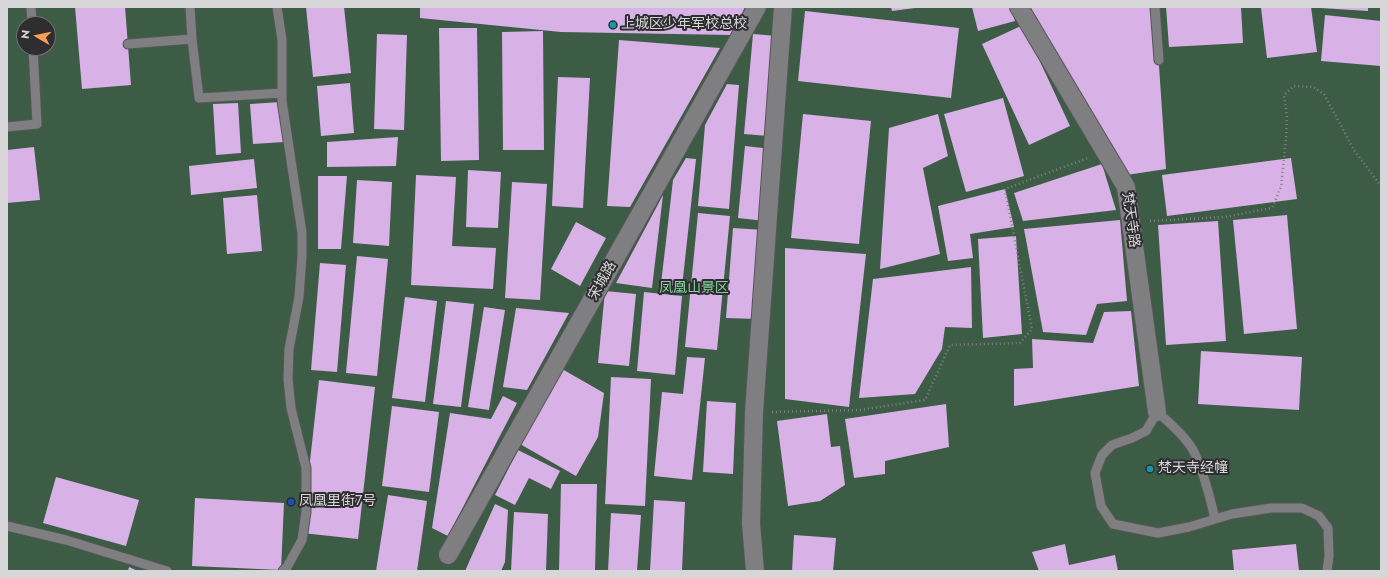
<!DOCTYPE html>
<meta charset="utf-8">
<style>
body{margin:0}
#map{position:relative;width:1388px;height:578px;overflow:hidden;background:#38373a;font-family:Jost,sans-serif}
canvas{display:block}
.frame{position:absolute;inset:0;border:8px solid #d7d6d8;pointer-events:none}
.north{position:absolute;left:16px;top:16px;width:40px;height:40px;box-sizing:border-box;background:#2e2d30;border:1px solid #727173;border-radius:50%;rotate:279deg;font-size:11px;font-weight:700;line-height:16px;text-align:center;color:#d7d6d8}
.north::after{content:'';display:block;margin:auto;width:14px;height:18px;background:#fc9d54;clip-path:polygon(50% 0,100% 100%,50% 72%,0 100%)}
</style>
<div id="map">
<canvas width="1388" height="578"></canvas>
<div class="frame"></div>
<div class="north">N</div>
</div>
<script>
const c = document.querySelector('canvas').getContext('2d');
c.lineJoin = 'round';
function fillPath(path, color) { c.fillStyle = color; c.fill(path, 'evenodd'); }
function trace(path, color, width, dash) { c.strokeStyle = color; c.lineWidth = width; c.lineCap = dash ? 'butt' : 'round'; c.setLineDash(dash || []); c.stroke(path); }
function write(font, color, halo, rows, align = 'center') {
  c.font = font + ' Jost,"Noto Sans SC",sans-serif'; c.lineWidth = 4; c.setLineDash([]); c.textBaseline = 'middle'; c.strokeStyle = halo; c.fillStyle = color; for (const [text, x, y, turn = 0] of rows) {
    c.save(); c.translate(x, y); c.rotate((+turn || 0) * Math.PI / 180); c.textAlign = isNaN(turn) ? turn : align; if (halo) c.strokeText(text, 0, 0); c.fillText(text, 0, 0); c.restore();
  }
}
const green = new Path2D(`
 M7,7H1381V571H7ZM24,24H48V48H24Z`);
const building = new Path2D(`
 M75,7H125L131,85L82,89Z
 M306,7H344L351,73L313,77Z
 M420,7H745L732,35L561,32L420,18Z
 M891,7H915V8L892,11Z
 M972,7H1011L1015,21L978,31Z
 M1019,7H1155L1166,169L1120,176Z
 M1166,7H1241L1243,43L1169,47Z
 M1268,7H1311L1317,52L1267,58L1261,8Z
 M1320,7H1368V11L1320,8Z
 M805,11L959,28L951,98L798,81Z
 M1325,15L1381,21V66L1321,61Z
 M1023,25L1070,126L1029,145L982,44Z
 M439,28H477L479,160L441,161Z
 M543,31L544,150H503L502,32Z
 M377,34L407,35L404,130L374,129Z
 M753,34L777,36L768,136L744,134Z
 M619,40L720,48L630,207L607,206Z
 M558,77L590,78L583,208L552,206Z
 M350,83L354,133L321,136L317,86Z
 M727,84L739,85L729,209L698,206L705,125Z
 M1003,98L1024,176L966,192L944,114Z
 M281,102L284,142L253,144L250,104Z
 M238,103L241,153L216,155L213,104Z
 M803,114L871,121L859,244L791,238Z
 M938,114L948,156L923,168L940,254L880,269L889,128Z
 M398,137L396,166L327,167V142Z
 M745,146L772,149L765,221L738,218Z
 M34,147L40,200L7,203V150Z
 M686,158L696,159L682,287L661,284L673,180Z
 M1291,158L1297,199L1167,216L1162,175Z
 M254,159L257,188L191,195L189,166Z
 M1102,164L1116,210L1023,221L1014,193Z
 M468,170L501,172L498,228L466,227Z
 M416,175L456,177L452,246L496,248L493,289L411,285Z
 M318,176H347L341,249H318Z
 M357,180L392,182L389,246L353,243Z
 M512,182L547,184L540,300L505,298Z
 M1005,189L1014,227L970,234L973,258L948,261L938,206Z
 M257,195L262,251L227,254L223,198Z
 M663,195L652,288L616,283Z
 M698,213L730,216L717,350L685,347Z
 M1287,215L1297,329L1244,334L1233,220Z
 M1120,220L1127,301L1097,304L1086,335L1043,332L1024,229Z
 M1218,221L1226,341L1166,345L1158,225Z
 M576,222L606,238L580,286L551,269Z
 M733,228L764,230L757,319L726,318Z
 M1016,236L1022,334L983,338L978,239Z
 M785,248L866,254L849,407L785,399Z
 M357,256L388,259L377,376L346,373Z
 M320,263L346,265L337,372L311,370Z
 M971,267L972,328L945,327L942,349L915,394L859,398L873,279Z
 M605,291L636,294L629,366L598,363Z
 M644,292L682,296L675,375L637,371Z
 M405,297L437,301L425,402L392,398Z
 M446,301L474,304L461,407L433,404Z
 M484,307L505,310L489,410L468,407Z
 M516,308L569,313L527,390L503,387Z
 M1131,311L1139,386L1014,406V369L1033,368L1032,339L1093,343L1104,312Z
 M1201,351L1302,357L1299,410L1198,404Z
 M687,357L705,358L692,480L654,476L662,392L683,394Z
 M562,369L604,393L598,437L576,476L520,444Z
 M611,377L651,379L645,506L605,504Z
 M319,380L375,387L358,539L302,533Z
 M503,396L517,403L448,536L432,528L450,413L491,419Z
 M707,401L736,403L733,474L703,472Z
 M946,404L949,447L885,461V474L854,478L845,419Z
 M392,406L439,412L429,492L382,486Z
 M827,414L831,447L840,446L845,485L820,501L788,506L777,421Z
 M518,450L560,471L551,489L529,478L515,505L495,495Z
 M56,477L139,500L126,546L43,523Z
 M561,484H597L595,571H559Z
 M388,495L427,501L417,571H376Z
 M195,498L284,503L281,570L192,566Z
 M654,500L685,502L682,571H650Z
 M495,504L508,510L505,562L501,571H465Z
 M514,512L548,514L546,571H511Z
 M611,513L641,515L637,571H608Z
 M794,535L836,538L833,571H792Z
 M1065,544L1069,565L1115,555L1118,571H1039L1032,552Z
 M1296,544L1299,571H1234L1232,550Z
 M129,567L138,571H128Z`);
const path = new Path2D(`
 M1150,221L1225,217L1272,208L1281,187L1286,139L1287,117L1284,95L1294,86L1313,87L1324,94L1354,150L1381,186
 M772,412L860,410L925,400L950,345L1020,343L1032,329L1005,189L1088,158`);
const lane = new Path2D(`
 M31,7L32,24
 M190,7L192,39
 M277,7L282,40V101L302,233V256L299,297L289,349L288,379L291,408L306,468V512L302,540L287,567L283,571
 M1155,7L1159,60
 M128,44L192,39L199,98L282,93
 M7,127L37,124L33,48
 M1215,519C1210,497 1204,474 1195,454C1189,440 1169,422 1157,412L1146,431L1132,438L1112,445L1102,455L1095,473L1101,506L1113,524L1158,533L1189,527L1232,514L1271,508H1302L1319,516L1328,528L1329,556L1327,571
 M7,526L66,540L167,571`);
const street = new Path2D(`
 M1019,7L1126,187L1157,412
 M448,555L757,7
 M755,571L751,524L754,412L783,7`);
const markers = [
 [613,25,4,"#0f9aa8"],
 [1150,469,4,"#0f9aa8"],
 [291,502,4,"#1a4fb4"]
];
const poiNames = [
 ["上城区少年军校总校",621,25],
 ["梵天寺经幢",1158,469],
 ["凤凰里街7号",299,502]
];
const streetNames = [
 ["梵天寺路",1130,220,82],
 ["宋城路",603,281,-61]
];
const parkNames = [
 ["凤凰山景区",694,289]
];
fillPath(green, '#3d5c46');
fillPath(building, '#d8b1e6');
trace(lane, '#575658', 11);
trace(street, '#575658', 20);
trace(path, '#818082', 2.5, [1, 3]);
trace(lane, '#7f7e81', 9);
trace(street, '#7f7e81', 18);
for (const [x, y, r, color] of markers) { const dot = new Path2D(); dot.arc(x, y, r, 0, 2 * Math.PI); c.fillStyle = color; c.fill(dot); trace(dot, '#2e2d30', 1.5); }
write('14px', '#d7d6d8', '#2e2d30', poiNames, 'left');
write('14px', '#d7d6d8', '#2e2d30', streetNames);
write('14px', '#83d59b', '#2e2d30', parkNames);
</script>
